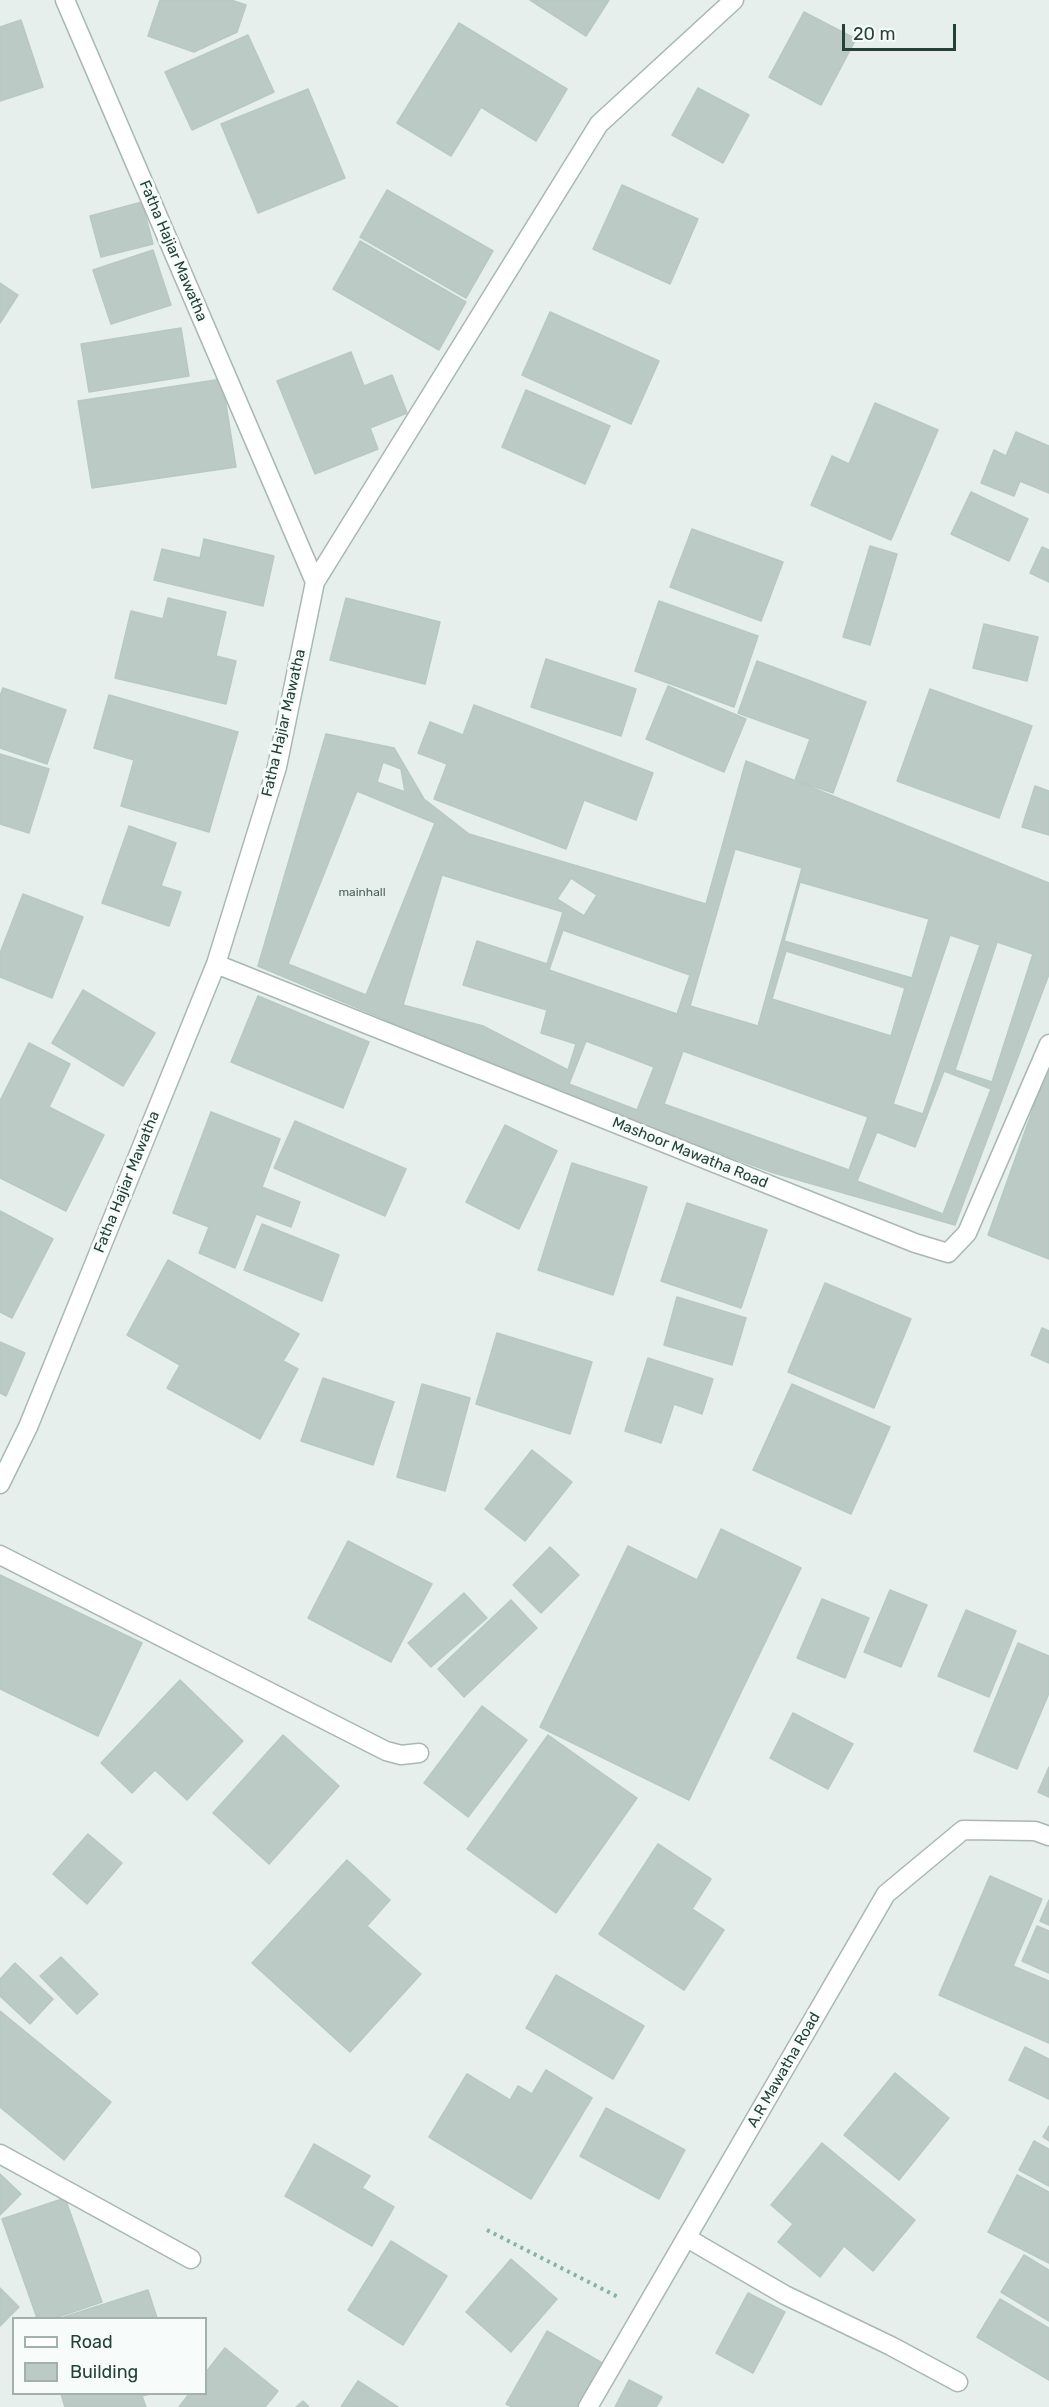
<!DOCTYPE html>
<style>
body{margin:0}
#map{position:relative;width:1049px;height:2407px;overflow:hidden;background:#e6efeb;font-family:Rubik,sans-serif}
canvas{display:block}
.legend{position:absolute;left:12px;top:2317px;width:195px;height:78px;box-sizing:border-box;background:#f7fbf9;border:2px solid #a3b1ad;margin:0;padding:8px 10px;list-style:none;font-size:18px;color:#24423a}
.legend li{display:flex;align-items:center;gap:12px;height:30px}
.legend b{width:30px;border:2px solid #a3b1ad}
.scale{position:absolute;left:842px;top:24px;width:114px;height:27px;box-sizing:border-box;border:3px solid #24423a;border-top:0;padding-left:8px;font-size:18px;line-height:21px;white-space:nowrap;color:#24423a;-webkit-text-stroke:4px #f7fbf9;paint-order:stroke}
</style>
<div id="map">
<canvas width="1049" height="2407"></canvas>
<ul class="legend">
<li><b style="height:8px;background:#fff"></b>Road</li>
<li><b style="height:16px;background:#bbcac4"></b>Building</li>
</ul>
<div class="scale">20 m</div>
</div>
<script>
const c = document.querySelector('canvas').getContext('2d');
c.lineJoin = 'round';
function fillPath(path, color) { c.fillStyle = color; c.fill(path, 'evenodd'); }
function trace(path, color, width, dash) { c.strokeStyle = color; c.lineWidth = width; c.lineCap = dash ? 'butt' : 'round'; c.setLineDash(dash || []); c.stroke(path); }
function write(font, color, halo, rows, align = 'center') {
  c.font = font + ' Rubik,sans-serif'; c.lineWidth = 6; c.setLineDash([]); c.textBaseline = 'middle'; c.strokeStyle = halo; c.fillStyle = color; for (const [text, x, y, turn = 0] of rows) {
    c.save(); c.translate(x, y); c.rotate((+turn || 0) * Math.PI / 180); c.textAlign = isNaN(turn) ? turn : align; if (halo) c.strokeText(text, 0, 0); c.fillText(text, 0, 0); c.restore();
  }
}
const building = new Path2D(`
 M160,0H231L246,5L237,32L194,52L148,36Z
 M530,0H609L586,36Z
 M804,12L856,39L821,105L769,77Z
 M21,20L43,87L0,101V27Z
 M459,23L567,89L536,141L481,107L451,156L397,123Z
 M248,35L274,92L192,130L165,72Z
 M698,88L749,115L723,163L672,135Z
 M308,89L345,178L258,213L221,124Z
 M622,185L698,219L670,284L593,249Z
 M387,190L493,251L466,298L360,237Z
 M142,202L153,244L101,257L90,216Z
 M360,241L466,302L439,350L333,289Z
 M153,250L171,305L111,324L93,270Z
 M0,283L18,295L0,323Z
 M550,312L659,361L631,424L522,375Z
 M181,328L189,376L89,392L81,344Z
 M351,352L364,386L392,375L407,413L370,428L378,449L315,474L277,381Z
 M222,379L236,467L92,488L78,401Z
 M526,390L610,426L585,484L502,447Z
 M875,403L938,430L891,540L811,505L832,456L849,464Z
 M1016,432L1049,446V493L1020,481L1014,496L981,483L994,450L1006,456Z
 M971,492L1028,519L1009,561L951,534Z
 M692,529L783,562L761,621L670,587Z
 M204,539L274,556L263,606L154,580L162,549L200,558Z
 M870,546L897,554L870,645L843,637Z
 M1042,547L1049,550V582L1030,573Z
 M168,598L226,612L216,656L236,661L226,704L115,678L131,611L163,619Z
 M346,598L440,622L425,684L330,660Z
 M659,601L758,636L734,707L635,671Z
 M984,624L1038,637L1027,681L973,668Z
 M546,659L636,689L621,736L531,707Z
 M757,661L866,702L833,793L795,780L810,739L738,713Z
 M668,686L746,719L724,772L646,739Z
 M3,688L66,710L47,764L0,748V696Z
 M930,689L1032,726L999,818L897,781Z
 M109,695L238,732L209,832L121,806L134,760L94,748Z
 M474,705L653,773L636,820L584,800L566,849L434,799L447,764L418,753L430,722L463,735Z
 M326,734L394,748L424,799L469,834L706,904L746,761L1049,883V974L955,1225L774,1173L602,1111L258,966Z
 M0,754L49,769L29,833L0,824Z
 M383,762L401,769L405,792L377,782Z
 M1035,786L1049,791V835L1022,827Z
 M357,791L435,823L366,995L288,964Z
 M129,826L176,843L161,886L181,892L169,926L102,903Z
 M735,849L802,868L758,1026L690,1006Z
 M442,875L563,912L547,964L477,941L463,985L547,1010L541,1033L576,1044L568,1070L483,1026L403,1005Z
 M571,878L597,895L584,916L557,899Z
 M800,882L929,919L912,978L784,941Z
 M23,894L83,917L52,998L0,977V953Z
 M563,930L690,975L677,1014L549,970Z
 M950,935L980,945L923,1114L893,1104Z
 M997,942L1033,954L992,1082L955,1070Z
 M786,951L905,988L891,1036L772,999Z
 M83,990L155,1033L123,1086L52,1043Z
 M258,996L369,1042L343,1108L231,1062Z
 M586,1041L654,1067L637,1110L569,1084Z
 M29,1043L70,1064L49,1107L104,1135L66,1211L0,1178V1101Z
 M683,1051L868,1117L849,1170L664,1104Z
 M1049,1064V1259L988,1235Z
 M944,1071L991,1089L943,1214L857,1181L877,1132L915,1147Z
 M211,1112L280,1139L262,1187L300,1202L291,1227L256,1214L235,1268L199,1253L209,1227L173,1213Z
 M295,1121L406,1169L385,1216L274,1168Z
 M505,1125L557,1151L519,1229L466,1202Z
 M572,1163L647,1187L613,1295L538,1270Z
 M687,1203L767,1230L741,1308L661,1281Z
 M0,1211L53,1239L12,1318L0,1312Z
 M262,1224L339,1255L322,1301L244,1270Z
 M168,1260L299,1334L283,1361L298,1369L260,1439L167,1388L180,1365L127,1335Z
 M825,1283L911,1319L874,1408L788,1372Z
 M677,1297L746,1318L732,1365L664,1345Z
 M1042,1328L1049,1331V1363L1031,1355Z
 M497,1333L592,1362L570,1434L476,1404Z
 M0,1342L25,1353L6,1396L0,1393Z
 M648,1358L713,1379L702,1414L674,1404L661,1443L625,1431Z
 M323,1378L394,1402L373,1465L301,1441Z
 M422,1384L470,1398L445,1491L397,1477Z
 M792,1384L890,1427L851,1514L753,1470Z
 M532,1450L572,1482L525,1541L485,1509Z
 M721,1529L801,1568L689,1800L540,1727L628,1546L697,1580Z
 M348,1541L432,1584L391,1662L308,1618Z
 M550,1547L579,1575L541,1613L513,1585Z
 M0,1575L142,1643L98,1736L0,1689Z
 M890,1590L927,1605L901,1667L864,1652Z
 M464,1593L487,1618L431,1667L408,1643Z
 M822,1599L869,1618L845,1678L797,1658Z
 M511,1600L537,1628L464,1697L438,1669Z
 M966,1610L1016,1631L989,1697L938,1676Z
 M1018,1643L1049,1656V1693L1017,1769L974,1751Z
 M180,1680L243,1741L187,1800L155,1770L132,1793L101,1763Z
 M482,1706L527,1740L468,1817L424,1783Z
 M793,1713L853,1744L828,1789L770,1758Z
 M283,1735L339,1786L269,1864L213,1813Z
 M548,1735L637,1798L556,1913L467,1849Z
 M1049,1767V1797L1038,1792Z
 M88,1834L122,1863L87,1904L53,1874Z
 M658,1844L711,1879L692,1909L724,1930L684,1990L599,1934Z
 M347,1860L390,1900L367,1926L421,1974L350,2052L252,1963Z
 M990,1876L1042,1899L1013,1966L1049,1981V2043L939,1995Z
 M1049,1900V1925L1040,1921Z
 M1037,1926L1049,1931V1973L1022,1961Z
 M61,1957L98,1994L77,2014L40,1976Z
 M15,1963L53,1999L30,2024L0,1996V1979Z
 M556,1975L644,2026L613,2079L526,2028Z
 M0,2011L111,2102L64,2160L0,2107Z
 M1025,2047L1049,2059V2099L1009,2080Z
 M546,2070L592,2098L531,2199L429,2137L467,2074L510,2100L518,2086L532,2094Z
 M895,2073L949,2118L899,2180L844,2135Z
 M606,2108L685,2150L659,2199L580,2156Z
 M1049,2126V2141L1043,2137Z
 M1034,2141L1049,2149V2186L1019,2170Z
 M822,2143L915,2220L873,2271L844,2246L820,2277L778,2242L793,2224L771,2205Z
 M314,2144L370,2176L362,2188L394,2207L372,2246L285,2196Z
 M0,2174L21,2194L0,2215Z
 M1017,2175L1049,2192V2263L988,2232Z
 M65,2198L102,2302L55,2318H37L2,2219Z
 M391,2241L447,2276L403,2345L348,2310Z
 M1024,2255L1049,2270V2321L1001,2292Z
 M511,2259L557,2299L511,2352L466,2312Z
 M0,2288L19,2307L0,2326Z
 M148,2290L157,2318H61Z
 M748,2293L785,2312L753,2373L716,2353Z
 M1000,2299L1049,2328V2380L977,2337Z
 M547,2331L604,2364L580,2407H512L506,2404Z
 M225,2348L278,2391L265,2407H179L189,2394H206V2372Z
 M629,2380L662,2397L656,2407H615Z
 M358,2381L398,2407H341Z
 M61,2394H150L142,2396L146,2407H65Z
 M303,2401L309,2407H296Z`);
const path = new Path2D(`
 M487,2230L620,2298`);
const minor = new Path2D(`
 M315,582L599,124L734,0
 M216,964L915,1243L948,1253L967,1233L1049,1044
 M0,1484L28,1427L216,964L277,767L315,582L65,0
 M0,1555L386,1751L401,1755L419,1753
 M0,2154L191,2259
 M687,2238L785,2295L891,2346L958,2382
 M588,2407L886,1894L963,1830L1035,1831L1049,1836`);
const numberNames = [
 ["mainhall",362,893]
];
const streetNames = [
 ["Fatha Hajiar Mawatha",173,251,67],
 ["Fatha Hajiar Mawatha",284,723,-77],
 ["Mashoor Mawatha Road",690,1153,22],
 ["Fatha Hajiar Mawatha",127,1182,-68],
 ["A.R Mawatha Road",784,2070,-60]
];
fillPath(building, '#bbcac4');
trace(building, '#b8c9c2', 1.5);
trace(minor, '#a8b8b2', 21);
trace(path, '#86b3a5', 4, [3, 4.5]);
trace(minor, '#fff', 18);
write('12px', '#4a645c', null, numberNames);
write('15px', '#24423a', '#f7fbf9', streetNames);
</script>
